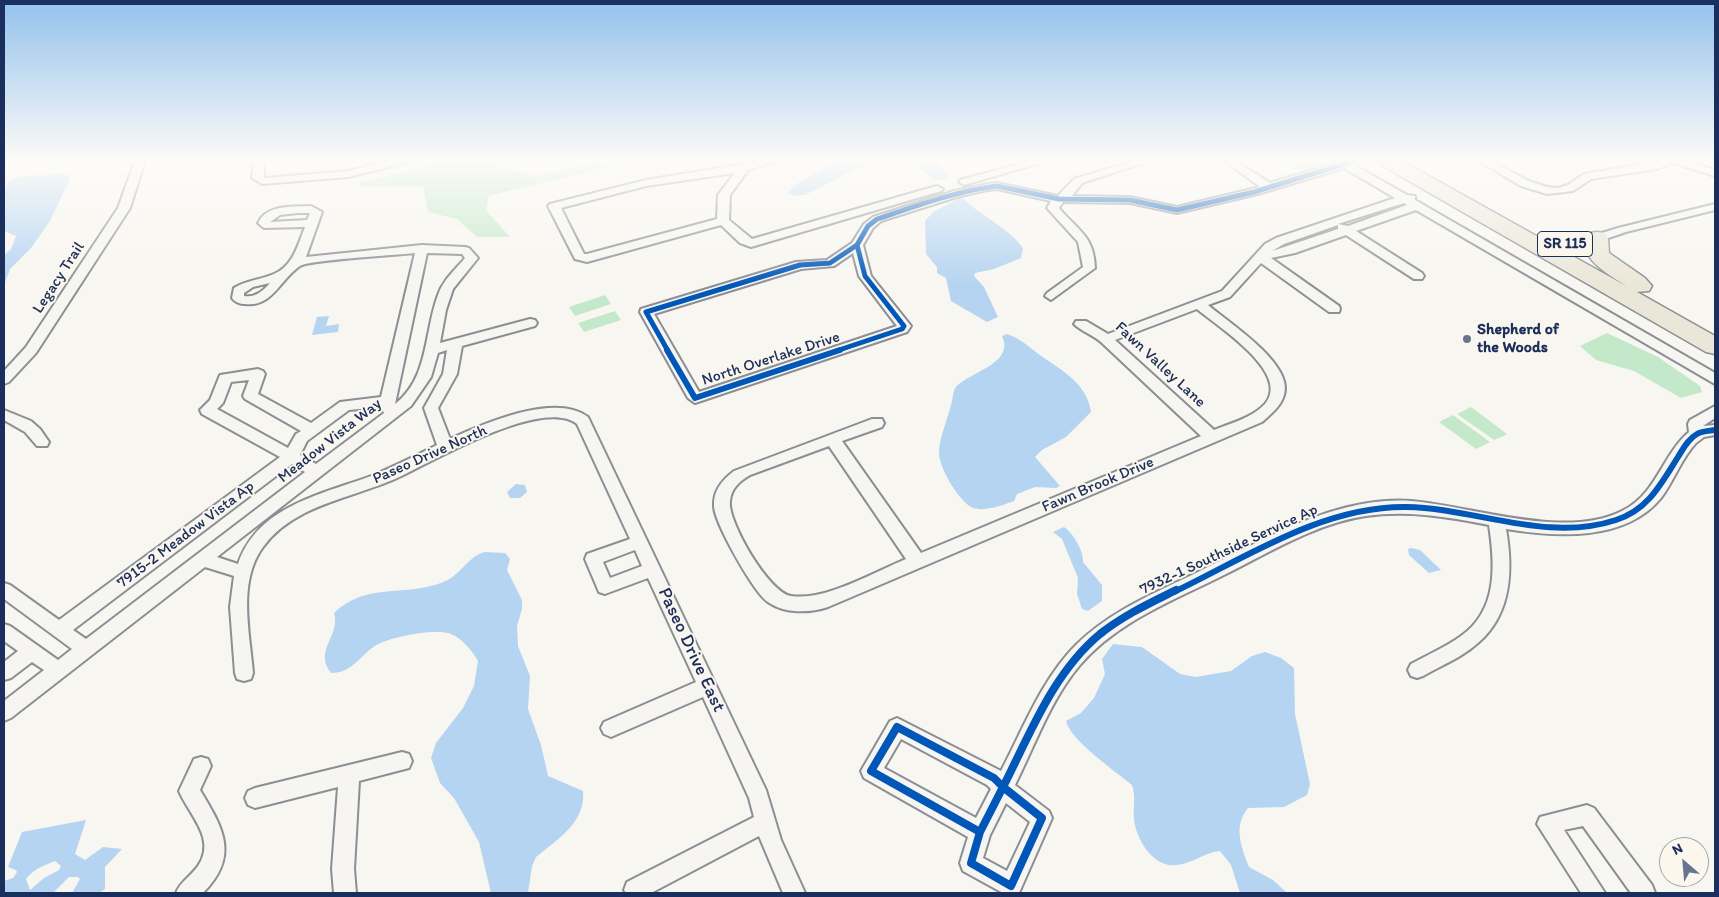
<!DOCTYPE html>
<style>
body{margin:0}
#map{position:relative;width:1719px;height:897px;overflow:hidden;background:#f8f6f0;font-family:Itim,sans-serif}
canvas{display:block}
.frame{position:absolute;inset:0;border:5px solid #1b2f5e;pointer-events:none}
.north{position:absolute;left:1659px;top:837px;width:50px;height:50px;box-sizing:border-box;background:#fbf7ec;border:1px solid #a1a7b3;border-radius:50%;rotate:333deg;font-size:14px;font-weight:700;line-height:20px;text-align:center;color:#1b2f5e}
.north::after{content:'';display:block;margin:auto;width:18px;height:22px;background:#687591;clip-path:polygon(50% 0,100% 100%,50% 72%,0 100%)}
</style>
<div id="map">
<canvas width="1719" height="897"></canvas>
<div class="frame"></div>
<div class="north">N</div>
</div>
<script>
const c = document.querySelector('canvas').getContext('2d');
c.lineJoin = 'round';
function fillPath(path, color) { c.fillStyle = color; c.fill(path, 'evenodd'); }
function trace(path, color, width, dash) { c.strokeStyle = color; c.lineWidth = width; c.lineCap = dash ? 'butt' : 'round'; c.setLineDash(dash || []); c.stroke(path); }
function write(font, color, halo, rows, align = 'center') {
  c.font = font + ' Itim,sans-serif'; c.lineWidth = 4; c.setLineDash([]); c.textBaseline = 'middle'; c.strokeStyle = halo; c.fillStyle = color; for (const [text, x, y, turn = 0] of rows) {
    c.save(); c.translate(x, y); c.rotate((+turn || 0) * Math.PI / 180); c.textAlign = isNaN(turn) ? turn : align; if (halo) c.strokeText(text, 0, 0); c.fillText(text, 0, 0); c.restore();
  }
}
const green = new Path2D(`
 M438,161H494L497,166L535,176L599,161H632L489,196L486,210L510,237H477L457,219L428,212L423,186H359L361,182L422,168Z
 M1282,161H1321L1325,164L1300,172Z
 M605,295L611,304L575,316L569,307Z
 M615,311L621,320L584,332L578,323Z
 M1607,333L1658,357L1700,386L1702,392L1681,398L1634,371L1596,360L1580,346Z
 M1471,407L1507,434H1508L1494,440L1457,414Z
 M1453,415L1490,442L1476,449L1439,422Z`);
const water = new Path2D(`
 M835,161H872L805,195L796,196L787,193L798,183Z
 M911,161H937L949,178L935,181Z
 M62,174L69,176L70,179L50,221L31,248L10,269L4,285V255L11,249L16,236L4,231V196L7,182L17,177Z
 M962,197C981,217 1007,226 1023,248L1021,258L994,269L975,273L974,276L984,287L998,317L987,322L951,301L946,278L937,273V267L926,254L925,221L933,212Z
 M329,316L326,326L339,324L338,332L312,335L317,317Z
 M1007,334C1019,338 1027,345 1037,353C1059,369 1087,382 1091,412L1066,437L1042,450L1035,457L1060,486L1056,488L1035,487L1017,494L1014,501C1004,505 983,512 973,508C959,502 937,465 939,450C940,437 948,418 952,401C953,397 953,391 956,387C969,372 1015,364 1002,336Z
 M516,484L525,485L527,492L520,498H510L507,492Z
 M1064,527C1073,533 1084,551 1083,562L1102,585V601L1088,611L1082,609L1077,594L1078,578L1062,539L1053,532Z
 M1411,548L1420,550L1441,570L1429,573L1409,555L1408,549Z
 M484,552L505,553L510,559L507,570L522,600V609L517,626L518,646L530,676L528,709L541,745L548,776L583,791C586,822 558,839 536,857L532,866L528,893H491L479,842L454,798L440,783L431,758L436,743L463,708L474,686L478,661C473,652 462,638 451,634C435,628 386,637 372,648C358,659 350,673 331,673C313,650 341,636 334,613C366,582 403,597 441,583C461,576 465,559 484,552Z
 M1113,644L1142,647L1180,674L1196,677L1231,671L1252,656L1265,652L1281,658L1294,668L1295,714L1310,784L1307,795L1284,807L1248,808C1233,826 1241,847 1249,867L1273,880L1287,893H1240L1231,865L1220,851C1205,852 1192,864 1176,865C1153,868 1136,839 1134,819C1133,806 1136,797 1132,785C1115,771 1071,741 1066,721L1081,713L1094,698L1105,674L1102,659Z
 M86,820L75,854L85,860L103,847L122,849L105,867V889L99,893H72L80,879L78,877H69L53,893H4V881L13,878L17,872L16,870L8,867L22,832ZM55,861L61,866L59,870L44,878L30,890L26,879C35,868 43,866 55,861Z`);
const street = new Path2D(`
 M135,161H145L130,208L36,353L9,382L4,384V371L26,347L118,208Z
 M254,161H264V178L348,171L390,161H407L406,163L348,177L262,184L252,178Z
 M761,161H777L748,170L730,195L729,220L752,239L933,187L937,186L943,189L941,191L751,247L740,243L721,225L587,262L575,259L548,206L550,204L646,180ZM735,173L718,195L717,219L587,254H584L561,208L646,186Z
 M1031,161H1047L964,185L959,182L960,180Z
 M1134,161H1149L1082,183L1072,196L1130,197L1177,207L1260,187L1225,161H1236L1270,183L1336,163L1335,161H1359L1354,165L1407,195L1415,196V200L1715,373V384L1416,210L1356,231L1422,273L1424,276L1422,279H1414L1346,235L1295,253L1271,258L1339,306L1340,309L1339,312H1329L1261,263L1230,297L1208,305C1229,323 1294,364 1284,395C1281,406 1271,414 1262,422L828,607C810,613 785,614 768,602C754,593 714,522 714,506C713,491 722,480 734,471L872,419H882L884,423L882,427L842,441L921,553L1201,436L1101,342C1093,335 1081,331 1074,324L1076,321H1086L1108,334L1222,291L1265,244L1276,238L1395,198L1344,168L1258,194L1177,213L1130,203L1063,202L1059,208C1077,230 1094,235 1095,268L1051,300L1045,296L1047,293L1083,267L1078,242L1047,208L1051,201L997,189L988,190L960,196L881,221L873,228L863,245L871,276L911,326L907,332L695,403L688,398L640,312L641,309L796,262L827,260L852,243L864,224L873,217L954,191L988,184L997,183L1058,196L1074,179ZM1404,203L1407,205L1348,226L1338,224ZM1338,225V229L1272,251L1284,244ZM853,253L859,276L897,326L699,392L654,314L801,269L834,266ZM1197,309C1217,326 1292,373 1265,404C1252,418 1231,423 1214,430L1115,340ZM829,446L906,559C874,572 826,601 791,596C769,593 727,521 730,501C731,488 740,481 750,475Z
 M1479,161H1491L1529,181L1547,187L1558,188L1568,185L1584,174L1661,161H1687L1715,170V176L1673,163L1657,169L1591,179L1573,191L1547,194L1521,186Z
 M1715,204V210L1626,232L1570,251L1564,247L1566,244L1618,228Z
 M311,206L322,212L306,257L422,245L465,247L469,248L478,258L453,289L446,310L440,343L530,319L535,320L537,323L535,326L462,346L457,374L438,408L450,439C483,424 555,392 588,417L766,790L781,840L805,893H783L759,836L651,893H626L624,890L627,882L754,817L749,798L703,697L611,737L604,734L601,728L604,722L696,682L648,578L605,594L599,592L585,559L587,554L630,539L577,424C542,396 431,463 395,479C349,499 294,505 263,547C237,582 250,634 253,673L251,679L244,681L237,679L235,673L230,607L234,576L205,567L11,718L4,721V701L44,670L32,662L11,678L4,680V662L18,651L4,641V624L10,626L58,660L72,649L4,599V583L10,585L59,620L280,457L202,414L200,410L210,400L220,375L258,369L263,371L265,374L258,394L311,423L340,402L381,397L415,253C398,255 308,260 300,266C281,278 272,308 245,304C240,304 235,302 232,298L234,288C247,280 260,280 274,274C293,266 298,245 305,227L264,228L258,223C267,204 293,207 311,206ZM298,213H310L307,220L270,222L280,215ZM427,253L462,254L465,258C455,270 443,280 438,295C424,332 429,378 395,404ZM270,283C263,291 255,298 244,296V293L253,287ZM447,350L443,374L424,408L437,445C415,456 393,467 371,476C320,495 258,506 238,564L217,557L411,406L431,377L438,353ZM249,380L243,396L245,399L301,431L296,434L288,448L217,409L223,403L231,382ZM381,407L384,413L316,464L300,455L307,441L349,410ZM292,464L305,472L86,639L73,630ZM635,550L642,566L610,578L603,562Z
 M1715,406V418L1703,426L1715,425V435L1704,437L1696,443C1681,459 1674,481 1661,498C1625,542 1556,537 1506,529C1513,569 1512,613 1479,642C1463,657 1442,665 1423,676L1417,678L1411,676L1408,670L1411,664C1427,655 1446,647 1461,636C1498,610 1495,565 1489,525C1448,517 1408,510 1366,516C1317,523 1270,552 1226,574C1175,600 1119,620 1080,665C1051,699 1035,745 1015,785L1049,811L1052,818L1019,893H1003L963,871L960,863L968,837L864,778L861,771L890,721L897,718L1001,771C1023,729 1042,679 1076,645C1110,611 1155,593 1198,572C1264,540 1335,496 1411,501C1473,506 1564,540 1622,511C1657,494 1662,455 1689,432L1688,424L1690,420ZM901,739L987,785L991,789L976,818L884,768ZM1006,803L1030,822L1007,871L983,858L990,835Z
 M4,410L31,421L40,429L49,442L47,446H37L25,432L4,420Z
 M402,752L409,754L412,761L409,768L359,781L354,869L356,893H334L332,869L338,787L255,808L248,805L245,798L248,791L255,788Z
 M201,757L208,759L211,766L200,790C223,828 240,856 203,893H176C180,882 191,876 198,866C217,839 189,815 179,791L194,759Z
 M1587,805L1594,808L1652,885L1655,893H1631L1583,826L1564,830L1605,893H1581L1537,824L1540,817Z`);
const highway = new Path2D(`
 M1378,161H1402L1628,287C1612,276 1573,257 1589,233L1597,232L1605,233L1608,238L1609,253L1645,278L1652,286L1649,291L1637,292L1715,336V354L1706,352L1381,165Z`);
const cyclewayFar2 = new Path2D(`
 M857,245L868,226L877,219C916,206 956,191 997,186L1059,199L1130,200L1177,210L1254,192L1354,161
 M668,351L646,312L800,265L830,263L857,245
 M836,351L902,329L904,326L865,276L857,245`);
const cyclewayFar1 = new Path2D(`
 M667,350L695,398L840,350
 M1174,592C1247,557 1323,506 1406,507C1476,508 1546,543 1616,520C1648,510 1661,484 1678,457C1683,449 1688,439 1697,434C1702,431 1709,431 1715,430`);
const cycleway = new Path2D(`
 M1003,787C1030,734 1053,673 1100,634C1124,615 1150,603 1176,590
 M980,832L971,863L1011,886L1042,818L1003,787
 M980,832L871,771L897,727L994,778L1003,787
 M980,832L1003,787`);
const markers = [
 [1467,339,5,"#687591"]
];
const shields = [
 [1565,244,55]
];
const shieldNames = [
 ["SR 115",1565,244]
];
const streetNames = [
 ["Legacy Trail",59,278,-57],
 ["North Overlake Drive",771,359,-18],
 ["Fawn Valley Lane",1160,365,43],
 ["Meadow Vista Way",330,441,-38],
 ["Paseo Drive North",430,455,-24],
 ["Fawn Brook Drive",1098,485,-23],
 ["7915-2 Meadow Vista Ap",186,535,-37],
 ["7932-1 Southside Service Ap",1229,550,-25]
];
const poiNames = [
 ["Shepherd of",1477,330],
 ["the Woods",1477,348]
];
const nearStreetnames = [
 ["Paseo Drive East",691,650,65]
];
fillPath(green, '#c4e9ca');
fillPath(water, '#b5d4f1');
trace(street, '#8b8e94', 4);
trace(highway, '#8b8e94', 3);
fillPath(street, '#f6f5f1');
fillPath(highway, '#eae7d8');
trace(cyclewayFar2, '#0057b8', 5);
trace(cyclewayFar1, '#0057b8', 6);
trace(cycleway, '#0057b8', 8);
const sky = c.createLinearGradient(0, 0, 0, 286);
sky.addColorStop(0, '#93c1ec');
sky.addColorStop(0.56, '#fcfbf8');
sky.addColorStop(1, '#fcfbf800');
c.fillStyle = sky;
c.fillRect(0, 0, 1719, 286);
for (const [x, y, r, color] of markers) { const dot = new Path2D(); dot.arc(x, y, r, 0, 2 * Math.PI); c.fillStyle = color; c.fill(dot); trace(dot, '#fbf7ec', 2); }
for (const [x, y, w] of shields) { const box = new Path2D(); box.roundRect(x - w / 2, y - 12.5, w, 25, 4); c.fillStyle = '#fbf7ec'; c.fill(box); trace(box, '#1b2f5e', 1); }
write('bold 15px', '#1b2f5e', null, shieldNames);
write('16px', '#1b2f5e', '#fbf7ec', streetNames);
write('bold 16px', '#1b2f5e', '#fbf7ec', poiNames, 'left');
write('19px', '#1b2f5e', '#fbf7ec', nearStreetnames);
</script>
